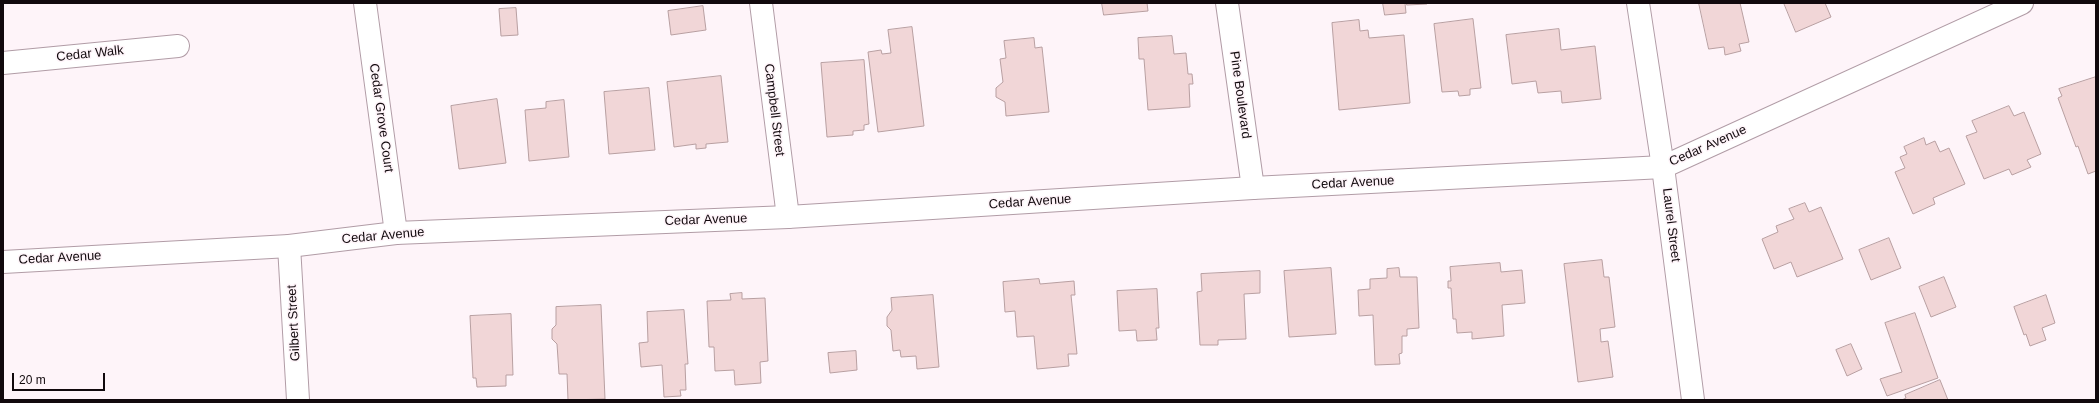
<!DOCTYPE html>
<style>
body{margin:0}
#map{position:relative;width:2099px;height:403px;overflow:hidden;background:#fef4f9;font-family:Helvetica,sans-serif}
canvas{display:block}
.frame{position:absolute;inset:0;border:4px solid #11090d;pointer-events:none}
.scale{position:absolute;left:12px;top:373px;width:93px;height:18px;box-sizing:border-box;border:2px solid #11090d;border-top:0;padding-left:5px;font-size:12px;line-height:14px;white-space:nowrap;color:#11090d;-webkit-text-stroke:3px #fef4f9;paint-order:stroke}
</style>
<div id="map">
<canvas width="2099" height="403"></canvas>
<div class="frame"></div>
<div class="scale">20 m</div>
</div>
<script>
const c = document.querySelector('canvas').getContext('2d');
c.lineJoin = 'round';
function fillPath(path, color) { c.fillStyle = color; c.fill(path, 'evenodd'); }
function trace(path, color, width, dash) { c.strokeStyle = color; c.lineWidth = width; c.lineCap = dash ? 'butt' : 'round'; c.setLineDash(dash || []); c.stroke(path); }
function write(font, color, halo, rows, align = 'center') {
  c.font = font + ' Helvetica,sans-serif'; c.lineWidth = 3; c.setLineDash([]); c.textBaseline = 'middle'; c.strokeStyle = halo; c.fillStyle = color; for (const [text, x, y, turn = 0] of rows) {
    c.save(); c.translate(x, y); c.rotate((+turn || 0) * Math.PI / 180); c.textAlign = isNaN(turn) ? turn : align; if (halo) c.strokeText(text, 0, 0); c.fillText(text, 0, 0); c.restore();
  }
}
const building = new Path2D(`
 M1102,3H1147L1148,11L1104,15Z
 M1383,3H1405L1406,13L1385,15Z
 M1407,3H1427V4L1407,5Z
 M1699,3H1740L1749,42L1739,44L1741,51L1725,55L1724,47L1709,49Z
 M1784,3H1825L1831,17L1796,32Z
 M703,6L706,30L671,35L668,11Z
 M516,8L518,35L501,36L499,9Z
 M1473,19L1481,88L1470,89V95L1459,96L1458,91L1442,92L1434,24Z
 M1359,20L1360,31L1368,30L1369,38L1404,35L1410,103L1339,110L1332,23Z
 M912,27L924,126L878,132L868,52L881,50L882,54L891,53L888,30Z
 M1559,29L1561,50L1595,46L1601,99L1562,103L1561,91L1538,93L1536,81L1512,84L1506,35Z
 M1172,36L1174,54L1186,53L1188,74H1192L1193,84H1189L1190,107L1148,110L1144,59H1139L1138,38Z
 M1034,38L1035,48L1042,47L1049,112L1006,116L1005,102L996,97V88L1003,82L1000,59L1006,58L1004,41Z
 M864,60L869,124L864,125V130L853,131V135L827,137L821,63Z
 M721,76L728,142L706,144V148L696,149V144L674,147L667,82Z
 M2096,77V171L2088,174L2078,146L2076,147L2058,98L2062,96L2059,89Z
 M649,88L655,150L609,154L604,92Z
 M497,99L506,163L459,169L451,106Z
 M564,100L569,157L529,161L525,110L546,108V102Z
 M2009,106L2014,116L2024,112L2041,154L2027,160L2031,167L2012,175L2009,169L1984,179L1966,136L1977,132L1972,121Z
 M1924,138L1926,145L1935,141L1940,152L1949,148L1965,184L1933,198L1935,204L1913,214L1895,172L1905,168L1900,157L1907,154L1904,147Z
 M1805,203L1809,212L1821,207L1843,259L1797,277L1791,262L1774,269L1762,239L1778,232L1776,226L1794,219L1789,209Z
 M1889,238L1901,268L1871,280L1859,250Z
 M1602,260L1604,277H1609L1615,327L1600,329L1601,342L1608,341L1613,377L1578,382L1564,264Z
 M1500,263L1501,272L1522,270L1525,303L1502,305L1504,336L1472,339V332L1457,333L1456,319H1453L1451,288H1448V281H1451L1450,267Z
 M1331,268L1336,334L1289,337L1284,271Z
 M1399,268L1400,277H1417L1419,328L1407,329V336H1402V353L1399,354L1400,364L1375,365L1373,315L1359,316L1358,290L1370,289V279L1387,278V269Z
 M1260,271V293L1244,294L1246,339L1218,340V345H1200L1197,292L1202,291L1201,274Z
 M1944,277L1956,307L1931,317L1919,287Z
 M1039,279L1040,284L1074,281L1075,295H1071L1077,354H1068L1069,366L1037,369L1034,336L1017,337L1015,311L1005,312L1003,282Z
 M1157,289L1159,328H1156L1157,340L1137,341L1136,330L1119,331L1117,291Z
 M742,293V299L765,298L768,361L760,362L761,383L735,385L734,370L715,371L714,347H709L707,301L731,300L730,294Z
 M933,295L939,367L917,369L916,356L901,357L900,350L893,351L891,330L887,326V317L892,310L891,298Z
 M2046,295L2055,323L2042,328L2046,340L2030,346L2026,334L2024,335L2014,307Z
 M601,305L605,399L568,400L567,374H559L557,344L552,339V329L556,325V307Z
 M684,310L688,364H685L686,390H680L681,396L664,397L662,365L641,367L639,343L648,342L647,312Z
 M1915,313L1938,378L1887,396L1880,379L1902,372L1885,323Z
 M511,314L513,375H506V386L477,387L476,378H473L470,316Z
 M1851,344L1862,369L1847,376L1836,350Z
 M856,351L857,370L830,373L828,353Z
 M1940,380L1948,400H1902L1906,398L1905,395Z`);
const minor = new Path2D(`
 M365,3L396,233
 M761,3L788,217
 M1227,3L1253,188
 M1638,3L1663,167L1693,400
 M3,63L178,46
 M289,246L298,400`);
const tertiary = new Path2D(`
 M3,262L289,246L396,233L788,217L1253,188L1663,167L2022,3`);
const streetNames = [
 ["Cedar Walk",90,54,-6],
 ["Pine Boulevard",1240,95,82],
 ["Campbell Street",774,110,83],
 ["Cedar Grove Court",381,118,82],
 ["Cedar Avenue",1708,146,-24],
 ["Cedar Avenue",1353,183,-3],
 ["Cedar Avenue",1030,202,-4],
 ["Cedar Avenue",706,220,-2],
 ["Laurel Street",1671,225,83],
 ["Cedar Avenue",383,236,-5],
 ["Cedar Avenue",60,258,-3],
 ["Gilbert Street",294,323,-93]
];
fillPath(building, '#f1d6d7');
trace(building, '#b89fa1', 1);
trace(minor, '#b19ca6', 24);
trace(tertiary, '#b19ca6', 24);
trace(minor, '#fff', 22);
trace(tertiary, '#fff', 22);
write('13px', '#11090d', '#fef4f9', streetNames);
</script>
